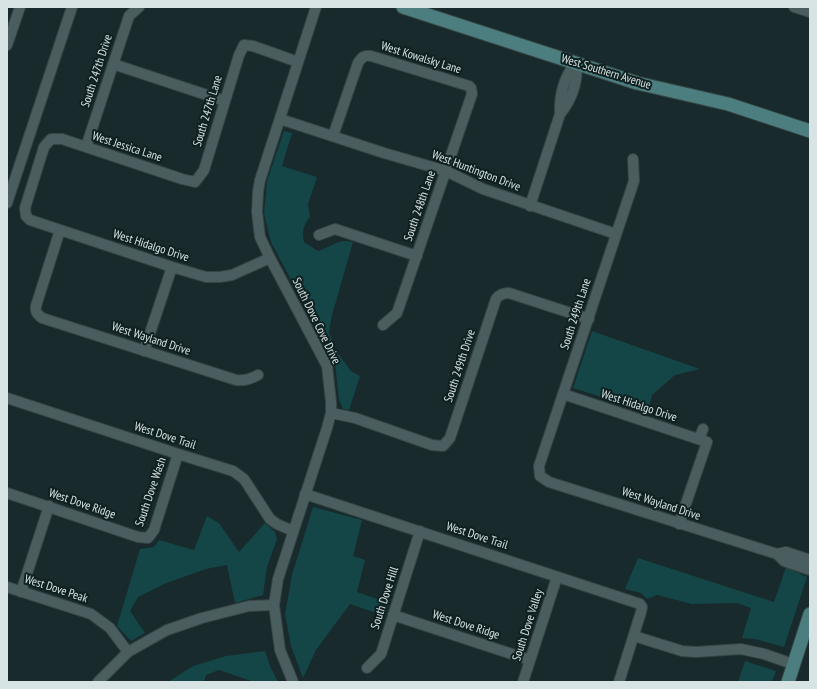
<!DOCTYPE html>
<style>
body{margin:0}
#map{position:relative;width:817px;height:689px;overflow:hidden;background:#182a2b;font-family:"PT Sans Narrow",sans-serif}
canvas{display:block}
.frame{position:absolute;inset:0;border:8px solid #d8e3e3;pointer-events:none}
</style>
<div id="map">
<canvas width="817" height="689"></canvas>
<div class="frame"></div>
</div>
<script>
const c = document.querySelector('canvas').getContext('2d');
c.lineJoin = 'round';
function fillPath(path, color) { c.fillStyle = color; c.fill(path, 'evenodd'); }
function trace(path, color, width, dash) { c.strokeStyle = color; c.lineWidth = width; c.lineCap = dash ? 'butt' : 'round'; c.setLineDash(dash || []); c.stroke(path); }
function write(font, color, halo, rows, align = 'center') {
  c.font = font + ' "PT Sans Narrow",sans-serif'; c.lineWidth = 4; c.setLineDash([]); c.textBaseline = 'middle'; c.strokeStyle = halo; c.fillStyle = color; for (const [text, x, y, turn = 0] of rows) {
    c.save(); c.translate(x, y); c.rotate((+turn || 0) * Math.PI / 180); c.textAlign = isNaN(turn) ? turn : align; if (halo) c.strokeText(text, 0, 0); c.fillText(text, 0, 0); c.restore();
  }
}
const green = new Path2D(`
 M284,131L292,133L282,166L317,177L308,204L310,217C303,225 302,232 304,242L318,251C331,247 339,238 353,242L332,315L329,332L334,348L351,371L360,376L349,410L343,409L339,400L335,363L271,242L264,214L267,181Z
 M592,331L700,369L675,375L652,395L648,412L573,388Z
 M313,507L362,520L353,556L365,560L357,592L389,603L385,616L350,604L316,650L303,678L291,646L285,614L292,575Z
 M207,516L219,523L239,552L265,523L275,532L277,539L267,567L263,595L235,603L227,565L206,569L164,584L138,597L130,611L145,633L131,641L117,626L140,549L154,547L159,540L194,550Z
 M638,558L774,602L786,567L807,577L784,647L755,639L742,638L751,608L737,603L692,604L657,595L647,599L641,593L625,589Z
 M265,651L270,666L278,682H254L219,670L206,675L204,682H168L193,666L226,656Z
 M745,661L776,671L772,682H738Z`);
const minor = new Path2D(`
 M794,7L810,12
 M7,45L20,7
 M113,64L225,101
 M560,114C571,101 579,81 576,63
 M280,119L384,153L446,171L483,189L616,234
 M333,136L358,63C362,57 364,55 371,56L469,86L471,88L472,94L397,313L383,325
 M86,147L129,16L139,7
 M633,159L634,181L539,466L540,476L549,482L777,554L786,552L810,560
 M7,203L72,7
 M530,206L560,114C559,96 564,76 576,63
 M60,230L36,306C35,312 37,314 42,318L236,380C245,381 250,379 258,375
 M319,235L335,229L417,256
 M270,258L232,275L220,277H206L172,267L30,220L26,216L25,208L44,147L51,139H62L182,179L195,182L199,177L204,170L239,55L244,45L253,46L298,62
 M144,351L172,267
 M563,394L707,442L679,524
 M7,398L178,454L233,471L244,479L270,519L277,524L293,531
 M331,413L355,418L432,445L443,446L450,438L496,299C499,295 504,293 509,293L589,319
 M699,439L703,429
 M7,493L138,537L148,538L154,530L178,454
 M305,494L640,604L642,607L641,612L619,682
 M777,554L784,561L810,570
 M7,587L91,614L110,628L128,652
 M21,592L49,506
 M393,615L530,660
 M634,636L682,651L696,652L741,649L764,654L793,664
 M367,668L381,654L420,531
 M98,682L128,652L167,630L202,618L249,606L274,605
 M293,682L280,650L274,605L278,579L327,428L331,413V402L327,366L270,258L260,237L257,212L258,192L260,180L316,7
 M523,682L557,577`);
const major = new Path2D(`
 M403,7L637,83L728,104L810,131
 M788,682L810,614`);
const streetNames = [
 ["West Kowalsky Lane",421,58,17],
 ["South 247th Drive",97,71,-72],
 ["West Southern Avenue",606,72,17],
 ["South 247th Lane",208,111,-73],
 ["West Jessica Lane",127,147,18],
 ["West Huntington Drive",476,171,21],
 ["South 248th Lane",420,206,-71],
 ["West Hidalgo Drive",151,246,18],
 ["South 249th Lane",576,314,-72],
 ["South Dove Cove Drive",316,321,64],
 ["West Wayland Drive",151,339,18],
 ["South 249th Drive",460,366,-72],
 ["West Hidalgo Drive",639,406,18],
 ["West Dove Trail",165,436,18],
 ["South Dove Wash",151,492,-71],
 ["West Dove Ridge",82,504,19],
 ["West Wayland Drive",661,504,18],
 ["West Dove Trail",477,536,18],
 ["West Dove Peak",56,589,18],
 ["South Dove Hill",385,598,-72],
 ["West Dove Ridge",466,625,18],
 ["South Dove Valley",528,625,-72]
];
fillPath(green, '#144547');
trace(minor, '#364445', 12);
trace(major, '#364445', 15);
trace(minor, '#4b5e5f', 10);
trace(major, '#4c7e7f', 13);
write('12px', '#d8e3e3', '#0f2021', streetNames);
</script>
